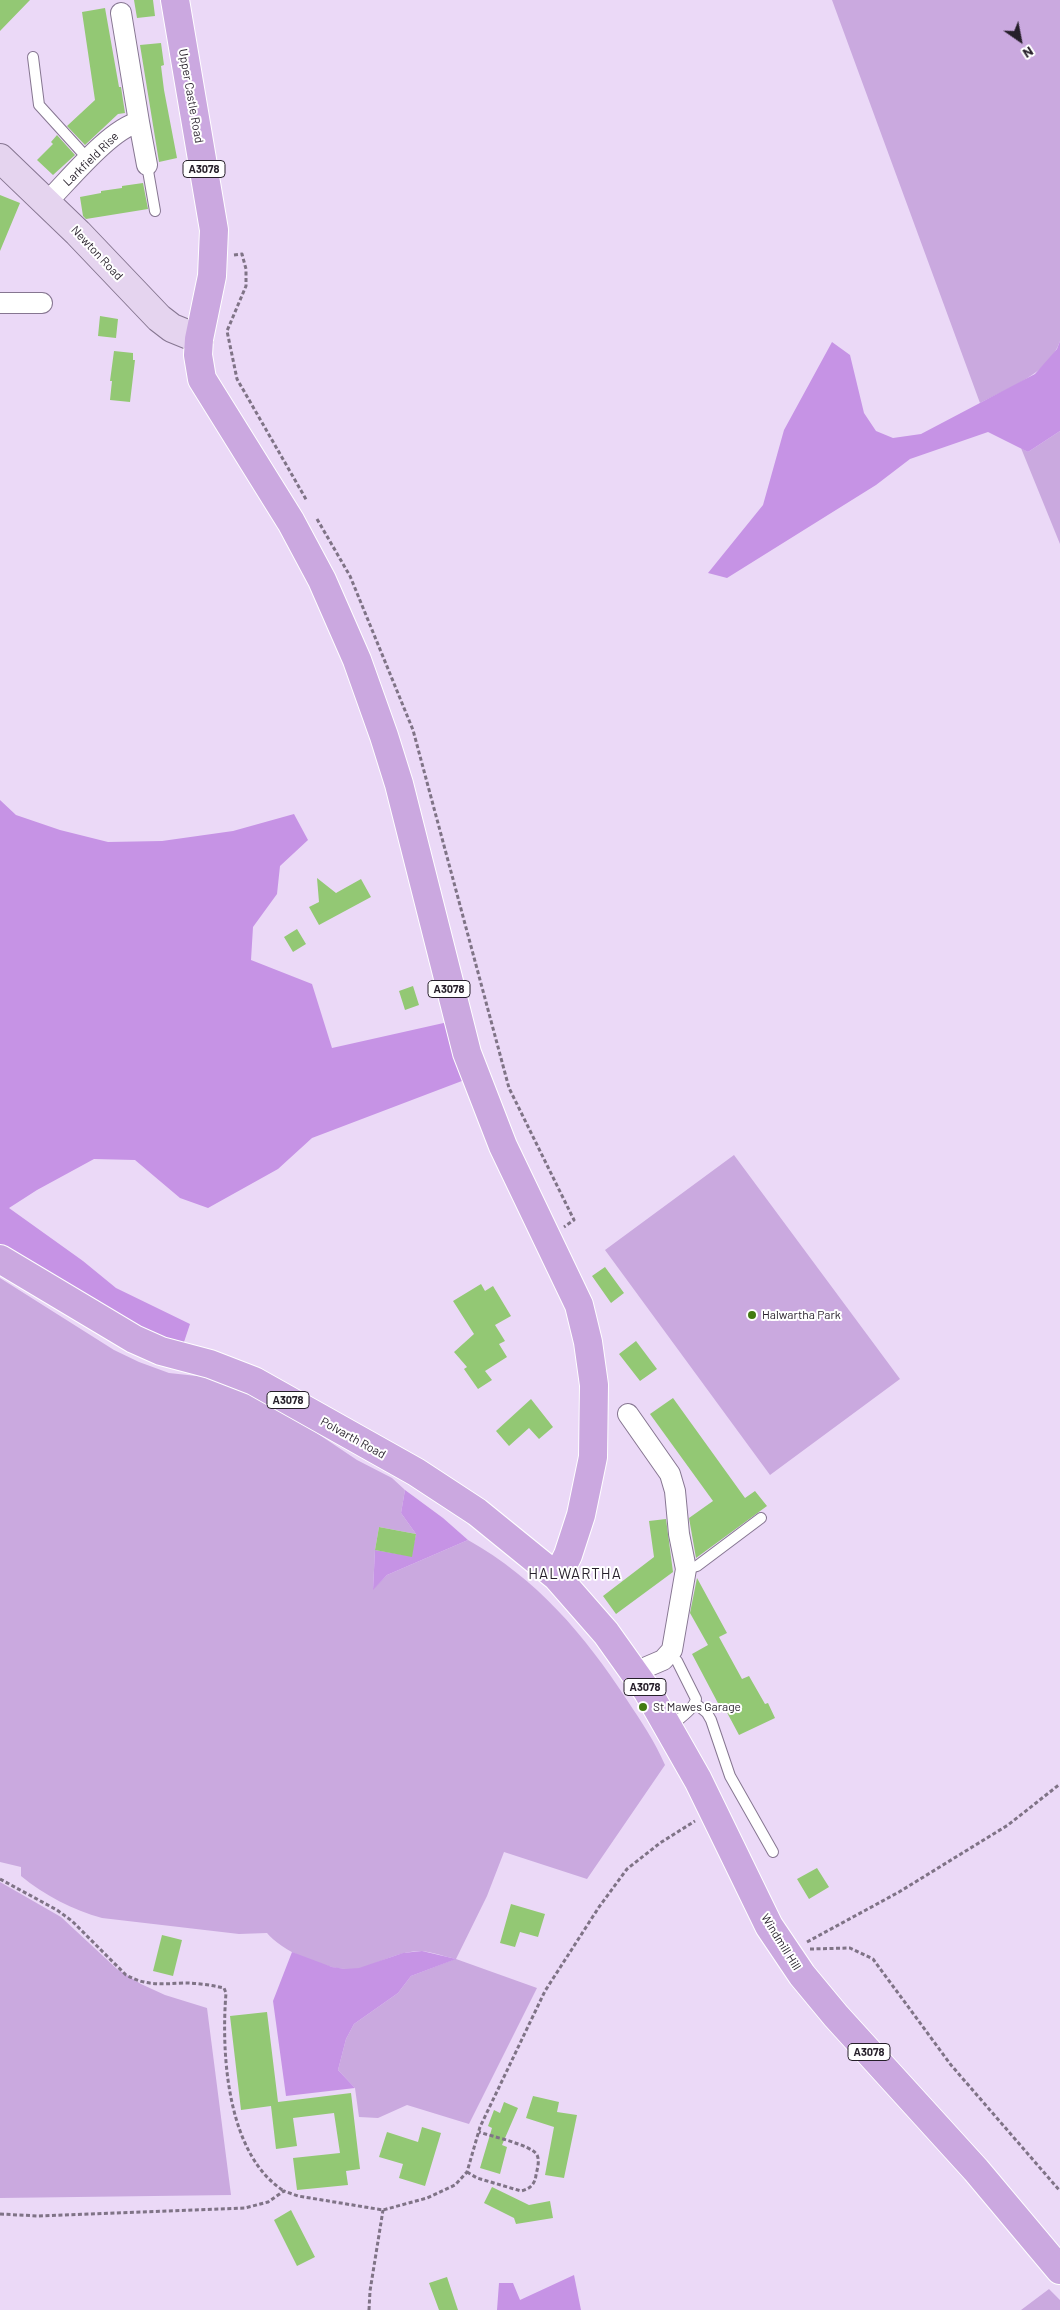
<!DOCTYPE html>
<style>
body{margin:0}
#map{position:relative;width:1060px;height:2310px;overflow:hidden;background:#ebd9f7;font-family:Barlow,sans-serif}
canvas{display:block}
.north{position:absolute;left:995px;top:15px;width:50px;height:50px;-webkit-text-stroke:4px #fff;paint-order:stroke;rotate:147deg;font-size:14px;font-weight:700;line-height:20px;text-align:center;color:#261f2a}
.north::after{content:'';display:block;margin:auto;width:18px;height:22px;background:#261f2a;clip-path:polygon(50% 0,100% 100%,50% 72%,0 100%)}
</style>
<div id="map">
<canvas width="1060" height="2310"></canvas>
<div class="north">N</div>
</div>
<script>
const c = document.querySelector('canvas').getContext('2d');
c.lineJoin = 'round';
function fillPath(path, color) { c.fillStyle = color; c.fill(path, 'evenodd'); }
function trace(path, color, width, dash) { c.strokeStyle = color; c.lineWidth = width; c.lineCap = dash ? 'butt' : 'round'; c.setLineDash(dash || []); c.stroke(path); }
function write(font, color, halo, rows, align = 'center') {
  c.font = font + ' Barlow,sans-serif'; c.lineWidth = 4; c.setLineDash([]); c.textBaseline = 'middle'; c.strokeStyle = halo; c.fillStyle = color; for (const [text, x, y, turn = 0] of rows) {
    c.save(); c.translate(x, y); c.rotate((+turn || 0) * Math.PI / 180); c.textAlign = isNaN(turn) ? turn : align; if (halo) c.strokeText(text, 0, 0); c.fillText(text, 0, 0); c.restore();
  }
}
const green = new Path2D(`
 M832,0H1060V341C1049,374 1008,388 980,403Z
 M1060,431V544L1021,448L1028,452Z
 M734,1155L900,1379L770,1475L605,1250Z
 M0,1278L114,1350L139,1362L169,1373L206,1377L254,1391L357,1460L392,1478L405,1490L401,1513L416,1534L379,1527L375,1550L373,1589L387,1575L468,1540C537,1579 584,1634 627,1700C641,1721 655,1742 665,1765L587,1879L504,1852L487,1896L456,1959L537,1988L469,2124L407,2105L378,2118L359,2117L355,2088L338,2070L346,2039L354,2024L398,1993L411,1976L455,1959C444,1956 432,1952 421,1951C400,1951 381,1962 362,1968C336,1975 283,1953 267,1933L239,1934L102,1918C73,1910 44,1895 21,1876V1867L0,1862Z
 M0,1882L61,1917L117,1969L141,1984L165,1995L207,2008L231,2195L0,2198Z
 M1049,2289L1060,2300V2310H1021Z`);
const forest = new Path2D(`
 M1060,341V431L1028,452L988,432L910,459L876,485L727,578L708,573L763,505L784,430L832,342L850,355L864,413L876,431L893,438L921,434L1035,374L1057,349Z
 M0,800L16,815L60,830L108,842L162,841L233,831L294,814L308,840L280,866L277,894L253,927L251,960L312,984L332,1048L457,1020L475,1076L312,1138L278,1169L208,1208L180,1198L135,1160L94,1159L37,1190L9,1208L83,1261L116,1288L190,1324L184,1342L187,1358L0,1259Z
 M405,1490L443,1518L468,1540L387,1575L373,1590L375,1550L411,1556L416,1534L401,1513Z
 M422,1951L456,1959L411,1976L398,1993L354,2024L346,2039L338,2070L355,2088L286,2096L273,2001L292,1952L332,1967L345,1969L359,1968L403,1953Z
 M574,2275L581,2310H497L499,2283H513L520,2300Z`);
const building = new Path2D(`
 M0,0H30L0,31Z
 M134,0H153L155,16L137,18Z
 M105,8L119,87H121L125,113L118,114L85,145L67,126L95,100L82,12Z
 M161,43L164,65L161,66L164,90L177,158L159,162L140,45Z
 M57,135L75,155L53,175L37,160L53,144L51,142Z
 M143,183L148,209L86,219L83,216L80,197L101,193V191L122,188V186Z
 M0,195L20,203L0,251Z
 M100,316L118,319L116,338L98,336Z
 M114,351L133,353V360H135L130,402L110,400L112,381H110Z
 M317,878L336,893L361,879L371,897L319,925L309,907L319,902Z
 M297,929L306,944L293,952L284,937Z
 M413,986L419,1005L405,1010L399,991Z
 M605,1267L624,1293L611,1303L592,1276Z
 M481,1284L485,1291L493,1286L511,1316L495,1325L505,1341L499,1344L507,1357L485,1371L492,1380L478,1389L464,1369L467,1367L454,1352L474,1334L453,1301Z
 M636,1341L657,1369L640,1381L619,1354Z
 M673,1398L745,1498L755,1491L767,1506L696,1558L689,1518L713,1501L650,1414Z
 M531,1399L553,1427L539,1439L529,1428L509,1446L496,1431Z
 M666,1519L673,1572L616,1614L603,1596L654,1557L649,1521Z
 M379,1527L416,1534L412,1557L375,1550Z
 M697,1578L727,1633L719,1637L742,1679L749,1676L765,1704L768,1703L775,1718L739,1735L723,1705L720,1707L692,1654L708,1645L690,1613Z
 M817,1868L829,1887L809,1899L797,1879Z
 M511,1904L545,1914L538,1937L520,1932L515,1947L500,1943Z
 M162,1935L182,1940L173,1976L153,1971Z
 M267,2012L278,2102L351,2093L360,2169L346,2171L348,2185L297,2190L293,2158L340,2153L334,2113L293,2118L297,2146L276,2149L271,2106L241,2110L230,2016Z
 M533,2096L559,2102L557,2112L577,2115L564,2178L545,2175L554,2127L526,2118Z
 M504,2102L518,2108L502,2145L507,2147L500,2174L480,2168L492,2128L488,2126L494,2110L500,2113Z
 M422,2127L441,2133L425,2186L399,2178L403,2164L379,2157L387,2132L418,2142Z
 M492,2187L529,2205L550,2201L553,2218L516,2224L514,2218L484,2203Z
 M291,2210L315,2257L297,2266L274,2220Z
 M447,2277L458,2310H439L429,2283Z`);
const path = new Path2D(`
 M234,255L242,254L246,269V286L227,331L237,379L307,501
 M317,519L350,576L413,730L509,1088L574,1220L564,1227
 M0,1879L57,1910L72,1921L126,1975C146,1986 161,1984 184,1983C197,1983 211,1985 224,1988L226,1993C221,2054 227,2155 284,2191
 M807,1942L899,1892L1008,1825L1060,1784
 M810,1949L850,1948L873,1959L951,2065L1060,2191
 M467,2172L477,2178L521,2191C530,2189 535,2184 536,2175C537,2170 540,2161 537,2155C532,2145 490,2136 479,2132
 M0,2214L38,2216L245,2208L268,2202L284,2191L298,2196L383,2210L427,2198L455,2185L467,2172L480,2127L545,1991L599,1907L627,1869L660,1843L695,1821
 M369,2310L370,2291L383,2210`);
const lane = new Path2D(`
 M33,57L39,105L89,160
 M147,165L155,211
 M686,1569L697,1566L761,1518
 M669,1655L677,1661L696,1699C694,1710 678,1719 670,1727
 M695,1703L707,1713L711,1720L730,1776L773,1852`);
const street = new Path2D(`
 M121,13L139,122
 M47,202C69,180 110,129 139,122L147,165
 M0,303H42
 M628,1414L670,1474L675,1491L679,1534L686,1569L672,1650L663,1660L635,1672`);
const secondary = new Path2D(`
 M0,158L78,233L159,318L172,328L199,339`);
const primary = new Path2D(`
 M175,0L214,230L212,276L199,339L198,355L202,379L291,522L322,580L357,660L384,736L399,784L467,1053L503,1146L579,1305L588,1342L594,1385L593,1457L581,1515L568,1555L557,1577
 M0,1259L134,1339L161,1351L210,1364L254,1381L416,1472L477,1512L557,1577L606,1633L648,1692L698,1780L769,1926L802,1975L836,2016L976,2170L1060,2270`);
const markers = [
 [752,1315,5,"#427b12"],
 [643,1707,5,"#427b12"]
];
const shields = [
 [204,169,42],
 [449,989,42],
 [288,1400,42],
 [645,1687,42],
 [869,2052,42]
];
const shieldNames = [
 ["A3078",204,169],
 ["A3078",449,989],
 ["A3078",288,1400],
 ["A3078",645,1687],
 ["A3078",869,2052]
];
const streetNames = [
 ["Upper Castle Road",191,96,80],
 ["Larkfield Rise",91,159,-44],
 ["Newton Road",97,253,47],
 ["Polvarth Road",353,1438,29],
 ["Windmill Hill",781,1942,58]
];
const poiNames = [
 ["Halwartha Park",762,1315],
 ["St Mawes Garage",653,1707]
];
const quarterNames = [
 ["HALWARTHA",575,1574]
];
fillPath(green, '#caa9df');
fillPath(forest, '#c693e5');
fillPath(building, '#93c874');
trace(lane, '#867691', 12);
trace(street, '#867691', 22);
trace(secondary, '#867691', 30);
trace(primary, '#fff', 30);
trace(path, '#7f7386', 3, [4, 2.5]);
trace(lane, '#fff', 10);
trace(street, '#fff', 20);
trace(secondary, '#e5d4ef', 28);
trace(primary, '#cba8e0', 28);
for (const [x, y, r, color] of markers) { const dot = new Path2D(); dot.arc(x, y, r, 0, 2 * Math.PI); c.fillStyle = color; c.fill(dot); trace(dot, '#fff', 2); }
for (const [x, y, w] of shields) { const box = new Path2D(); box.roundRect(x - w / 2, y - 8.5, w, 17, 4); c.fillStyle = '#fff'; c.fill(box); trace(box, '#261f2a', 1); }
write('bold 11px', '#261f2a', null, shieldNames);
write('12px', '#261f2a', '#fff', streetNames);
write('12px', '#261f2a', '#fff', poiNames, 'left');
c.letterSpacing = '1px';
write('15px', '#261f2a', '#fff', quarterNames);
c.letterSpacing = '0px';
</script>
